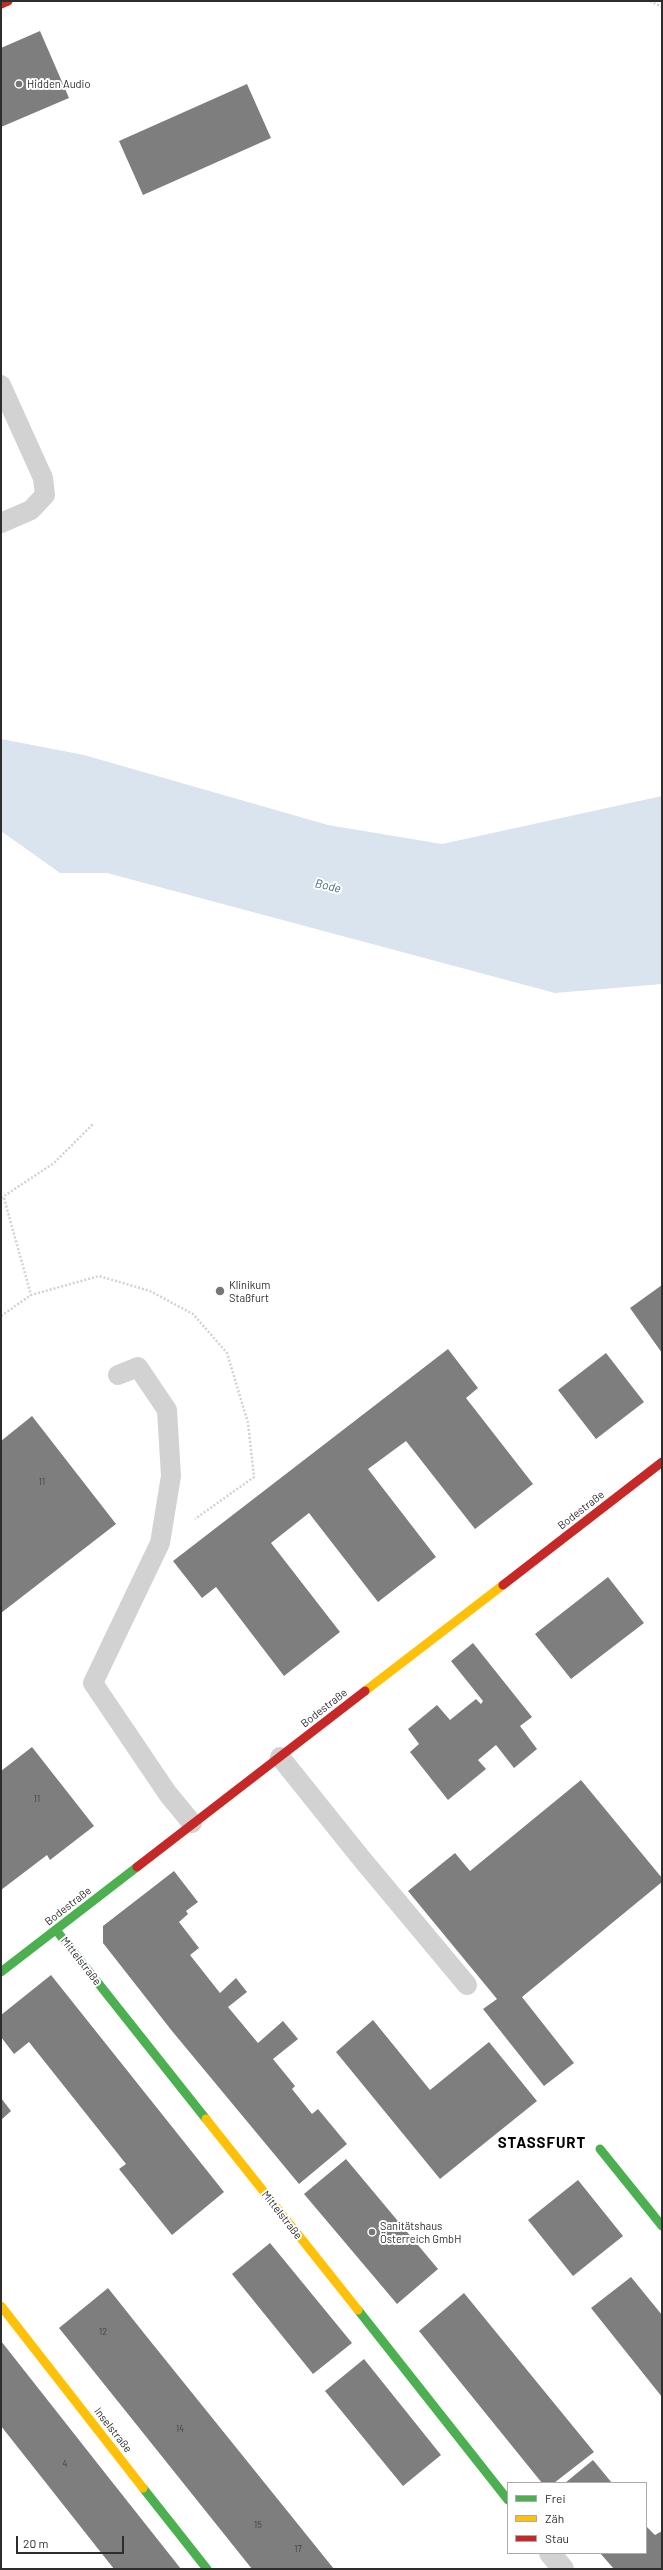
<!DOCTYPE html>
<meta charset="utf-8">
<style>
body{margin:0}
#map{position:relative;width:663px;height:2570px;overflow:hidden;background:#fff;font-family:Barlow,sans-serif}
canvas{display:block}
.frame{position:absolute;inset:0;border:2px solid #2d2d2d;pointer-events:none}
.legend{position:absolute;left:507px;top:2482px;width:140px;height:72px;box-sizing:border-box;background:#fff;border:1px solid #ababab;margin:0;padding:5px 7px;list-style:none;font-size:12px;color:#2d2d2d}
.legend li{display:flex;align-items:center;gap:8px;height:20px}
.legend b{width:20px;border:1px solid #ababab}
.scale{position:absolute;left:16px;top:2536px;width:108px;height:18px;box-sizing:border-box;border:2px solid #2d2d2d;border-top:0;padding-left:5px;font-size:12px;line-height:14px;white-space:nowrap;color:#2d2d2d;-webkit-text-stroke:3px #fff;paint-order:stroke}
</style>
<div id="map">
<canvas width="663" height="2570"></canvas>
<div class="frame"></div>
<ul class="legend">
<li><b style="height:5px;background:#4caf50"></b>Frei</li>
<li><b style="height:5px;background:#ffc107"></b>Zäh</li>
<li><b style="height:5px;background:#c62828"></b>Stau</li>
</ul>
<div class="scale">20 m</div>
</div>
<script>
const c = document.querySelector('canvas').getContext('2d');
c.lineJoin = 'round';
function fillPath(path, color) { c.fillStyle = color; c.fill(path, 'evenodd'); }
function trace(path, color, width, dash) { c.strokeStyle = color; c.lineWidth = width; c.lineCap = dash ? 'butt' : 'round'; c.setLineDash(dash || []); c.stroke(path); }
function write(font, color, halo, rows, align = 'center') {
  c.font = font + ' Barlow,sans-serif'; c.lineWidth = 4; c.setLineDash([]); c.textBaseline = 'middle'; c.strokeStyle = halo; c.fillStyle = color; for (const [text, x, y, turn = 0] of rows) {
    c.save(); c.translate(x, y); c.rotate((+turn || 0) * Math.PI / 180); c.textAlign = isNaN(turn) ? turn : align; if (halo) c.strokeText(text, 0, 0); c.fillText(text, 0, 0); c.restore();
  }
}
const water = new Path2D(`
 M1,739L84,755L328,825L442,844L662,796V984L555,993L107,873H60L1,831Z`);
const building = new Path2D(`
 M40,31L69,98L1,127V48Z
 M247,84L271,138L143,195L119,141Z
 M662,1285V1353L630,1308Z
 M448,1349L478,1388L466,1398L533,1484L475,1529L406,1441L368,1469L436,1557L378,1602L309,1513L271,1543L340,1632L284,1676L216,1587L202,1598L173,1561Z
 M606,1353L644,1402L596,1439L558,1390Z
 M32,1416L116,1524L1,1613V1441Z
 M608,1577L644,1623L571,1679L535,1634Z
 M473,1643L532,1717L520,1726L537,1749L514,1768L496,1745L478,1760L486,1769L448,1800L410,1752L419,1744L408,1729L437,1705L450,1720L476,1699L481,1704L483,1701L451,1661Z
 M32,1747L94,1826L50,1860L47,1855L1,1890V1771Z
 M581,1780L662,1878V1882L522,1997L574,2063L544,2086L483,2009L497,1999L408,1891L455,1853L470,1871Z
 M174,1871L198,1902L186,1911L188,1914L179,1922L199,1948L190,1955L220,1993L236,1978L247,1992L228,2007L258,2043L283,2021L298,2039L273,2059L295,2086L292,2089L312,2114L318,2109L347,2144L299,2184L172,2031L103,1943V1926Z
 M51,1975L224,2192L172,2235L119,2169L126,2164L29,2042L14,2054L1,2037V2015Z
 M373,2020L430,2090L489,2042L537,2101L440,2179L336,2052Z
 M1,2098L11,2111L1,2120Z
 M346,2159L438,2269L397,2304L304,2194Z
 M578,2180L623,2236L573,2276L528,2220Z
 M270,2243L352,2343L313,2374L232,2274Z
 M631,2277L662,2315V2397L591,2308Z
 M108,2288L147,2337L334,2569H252L136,2424L59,2328Z
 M464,2293L594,2452L554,2483H542L419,2331Z
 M1,2341L105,2473L181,2569H114L1,2426Z
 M364,2359L441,2455L403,2486L325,2391Z
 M593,2460L612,2483H565Z
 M646,2526L655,2535L662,2531V2569H614L600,2553H646Z`);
const path = new Path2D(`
 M650,1L662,7
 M1,1198L54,1163L93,1124
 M4,1198L31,1295L99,1276L150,1291L193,1314L227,1353L248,1423L254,1477L195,1519
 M1,1316L31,1295`);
const lane = new Path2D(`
 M1,385L43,478L45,495L31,510L1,523
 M118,1375L138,1367L167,1410L171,1476L160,1543L93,1683L168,1794L192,1823
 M280,1757L361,1858L467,1985`);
const street = new Path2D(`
 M550,2553L563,2569`);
const fast = new Path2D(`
 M56,1930L206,2119
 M1,1972L137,1867
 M600,2149L662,2226
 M358,2310L508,2500
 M143,2488L207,2569`);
const slow = new Path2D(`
 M365,1691L503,1585
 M206,2119L358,2310
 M1,2306L143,2488`);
const jam = new Path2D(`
 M1,4L8,1
 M503,1585L662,1462
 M137,1867L365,1691`);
const markers = [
 [19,84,4,"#767676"],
 [220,1291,5,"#767676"],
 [372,2232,4,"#767676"]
];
const numberNames = [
 ["11",42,1482],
 ["11",37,1799],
 ["12",103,2332],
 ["14",180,2429],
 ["4",65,2464],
 ["15",258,2525],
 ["17",298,2549]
];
const poiNames = [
 ["Hidden Audio",27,84],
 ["Klinikum",229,1285],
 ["Staßfurt",229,1298],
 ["Sanitätshaus",380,2226],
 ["Österreich GmbH",380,2239]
];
const streetNames = [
 ["Bodestraße",581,1510,-38],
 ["Bodestraße",324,1708,-38],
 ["Bodestraße",68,1906,-38],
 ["Mittelstraße",81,1961,52],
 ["Mittelstraße",282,2215,52],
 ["Inselstraße",113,2430,52]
];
const waterNames = [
 ["Bode",328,886,13]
];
const districtNames = [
 ["STASSFURT",542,2143]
];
fillPath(water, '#d9e4ee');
fillPath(building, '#7e7e7e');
trace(path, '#d2d2d2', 2.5, [2, 2]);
trace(lane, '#d2d2d2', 20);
trace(street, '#d2d2d2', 22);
trace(fast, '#4caf50', 9);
trace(slow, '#ffc107', 9);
trace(jam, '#c62828', 9);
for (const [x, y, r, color] of markers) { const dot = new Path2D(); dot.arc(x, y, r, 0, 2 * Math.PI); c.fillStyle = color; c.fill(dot); trace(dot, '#fff', 1.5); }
write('9px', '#414141', null, numberNames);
write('11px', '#2d2d2d', '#fff', poiNames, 'left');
write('11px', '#2d2d2d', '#fff', streetNames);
write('italic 12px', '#446585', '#fff', waterNames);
c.letterSpacing = '1px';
write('bold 15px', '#000', '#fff', districtNames);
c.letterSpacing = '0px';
</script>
